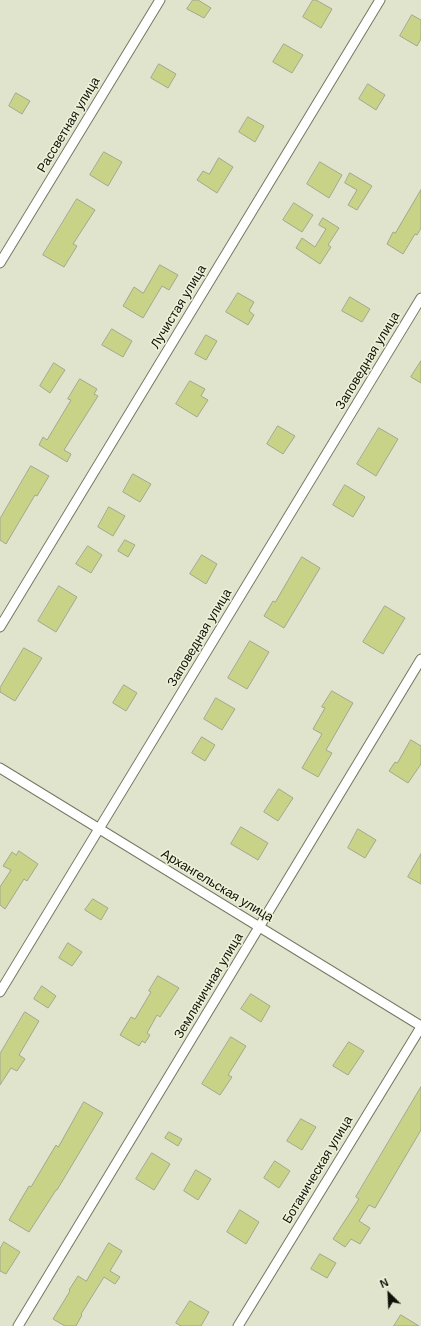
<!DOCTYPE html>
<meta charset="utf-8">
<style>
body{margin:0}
#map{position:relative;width:421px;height:1326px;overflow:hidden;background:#e0e4cc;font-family:Arial,sans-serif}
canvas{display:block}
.north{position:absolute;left:369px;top:1274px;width:40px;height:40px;-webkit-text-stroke:3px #edf2d9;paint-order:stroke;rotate:336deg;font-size:11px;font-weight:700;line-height:16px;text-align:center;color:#101209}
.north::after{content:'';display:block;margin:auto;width:14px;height:18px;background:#101209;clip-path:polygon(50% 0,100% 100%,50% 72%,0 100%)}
</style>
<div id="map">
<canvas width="421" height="1326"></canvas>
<div class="north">N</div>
</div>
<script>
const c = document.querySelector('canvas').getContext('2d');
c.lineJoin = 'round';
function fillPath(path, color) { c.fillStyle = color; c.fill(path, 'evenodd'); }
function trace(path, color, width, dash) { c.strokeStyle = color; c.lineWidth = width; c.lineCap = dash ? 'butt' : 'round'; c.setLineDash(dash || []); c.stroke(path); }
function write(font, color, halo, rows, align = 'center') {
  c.font = font + ' Arial,sans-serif'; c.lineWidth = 3; c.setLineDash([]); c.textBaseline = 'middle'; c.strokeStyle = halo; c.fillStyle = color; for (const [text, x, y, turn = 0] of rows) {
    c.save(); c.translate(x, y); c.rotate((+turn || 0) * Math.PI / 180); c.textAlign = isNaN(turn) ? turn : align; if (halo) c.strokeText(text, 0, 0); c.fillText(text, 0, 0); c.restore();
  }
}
const building = new Path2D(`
 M193,0H198L211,8L204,18L187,9Z
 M313,0H316L332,9L321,28L303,17Z
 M412,15L421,20V39L417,46L400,36Z
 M284,44L303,55L292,73L273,62Z
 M159,64L176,74L168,88L151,78Z
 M368,84L385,95L376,110L359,99Z
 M16,93L30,101L22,114L9,106Z
 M248,117L264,126L255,142L239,132Z
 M104,152L122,162L108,186L90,175Z
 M219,158L233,167L217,193L197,180L203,171L209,174Z
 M320,162L342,175L329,198L307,184Z
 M350,173L372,186L357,210L348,205L357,190L345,183Z
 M421,190V228L417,235L415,234L403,254L387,244L393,232L395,233Z
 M77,199L95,210L73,244L77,246L64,267L43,255Z
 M294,203L313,215L302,232L283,220Z
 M323,218L339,228L328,245L331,247L320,264L296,248L302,238L315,247L326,229L319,225Z
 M160,265L178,275L169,290L162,286L143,318L123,306L134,287L143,293Z
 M238,293L254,302L249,311L254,315L248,325L226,312Z
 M350,297L370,309L362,322L342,311Z
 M112,329L132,341L123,357L102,345Z
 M206,335L217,341L206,360L195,354Z
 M421,361V383L411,377Z
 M54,363L65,370L50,393L40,386Z
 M80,379L97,389L94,394L98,396L64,450L71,454L67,462L39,445L43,437L47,440L71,400L68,399Z
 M190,381L205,389L201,396L208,400L197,417L176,404Z
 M278,426L295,436L283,454L267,444Z
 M379,428L398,439L376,476L357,464Z
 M31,466L49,476L37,496L35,495L6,544L0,540V519Z
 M133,474L151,484L140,502L123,492Z
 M345,485L365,497L353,517L333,505Z
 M109,507L125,516L113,536L98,527Z
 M125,540L135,545L128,557L118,551Z
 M88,546L102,555L91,573L76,564Z
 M202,555L217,564L206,584L190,574Z
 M302,557L320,568L284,628L264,616L273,601L275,602Z
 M59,586L77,597L56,632L38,621Z
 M385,606L405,618L383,654L363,642Z
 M250,641L269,652L247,689L228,678Z
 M24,648L42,658L15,701L0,692V688Z
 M124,685L137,693L126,711L113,703Z
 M332,691L353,703L326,750L332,753L318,777L302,768L322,734L313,729L325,708L322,707Z
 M216,698L235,709L222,730L204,719Z
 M202,737L215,745L205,761L192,753Z
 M411,740L421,746V764L408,783L389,771L395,762L397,763Z
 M279,789L293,798L278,821L264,812Z
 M241,827L268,843L258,860L231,844Z
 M358,829L376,840L365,858L348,848Z
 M19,851L38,864L27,881L24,879L5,909L0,905V887L11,870L3,866L12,852L16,855Z
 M421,854V884L408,877Z
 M93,899L108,908L101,920L85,910Z
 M68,943L82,952L72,966L59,958Z
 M158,976L179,988L160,1017L157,1015L147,1033L150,1035L145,1043L142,1041L139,1046L120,1035L131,1017L135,1019L151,992L149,991Z
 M42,986L56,996L48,1008L34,999Z
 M251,994L270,1006L261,1022L241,1009Z
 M25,1012L39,1021L19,1055L25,1059L17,1071L11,1068L0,1085V1054Z
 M231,1037L246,1046L228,1075L232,1077L220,1095L202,1084Z
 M349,1042L364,1051L348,1075L333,1066Z
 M421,1087V1130L375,1208L369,1205L359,1221L370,1228L360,1244L351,1239L345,1247L333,1239L359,1199L356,1197Z
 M84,1102L103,1113L69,1170L57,1190H56L29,1232L9,1220L29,1186L31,1187L56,1145L58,1147Z
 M301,1119L316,1127L302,1150L287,1141Z
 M169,1132L182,1139L178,1146L165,1138Z
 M152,1153L170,1164L154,1190L136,1179Z
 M275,1161L290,1171L279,1188L264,1178Z
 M196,1170L211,1179L198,1200L184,1191Z
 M240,1210L259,1222L246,1244L227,1232Z
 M4,1242L20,1252L6,1274L0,1271V1249Z
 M109,1243L122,1251L110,1271L120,1277L115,1284L104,1277L81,1314L82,1315L76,1326H65L53,1319L70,1291L69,1290L78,1276L86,1281Z
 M320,1254L336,1263L327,1278L311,1269Z
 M190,1301L209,1312L201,1326H181L176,1323Z
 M401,1315L419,1326H394Z`);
const minor = new Path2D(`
 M0,263L160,0
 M0,627L380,0
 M0,768L421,1026
 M0,992L421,298
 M18,1326L421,659
 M238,1326L421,1027`);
const streetNames = [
 ["Рассветная улица",69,125,-59],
 ["Лучистая улица",179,307,-59],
 ["Заповедная улица",368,361,-59],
 ["Заповедная улица",200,638,-59],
 ["Архангельская улица",217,886,31],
 ["Земляничная улица",209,986,-59],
 ["Ботаническая улица",318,1170,-59]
];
fillPath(building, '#c8d388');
trace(building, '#a3a78f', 1);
trace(minor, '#747862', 11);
trace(minor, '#fff', 9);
write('13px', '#101209', '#edf2d9', streetNames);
</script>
